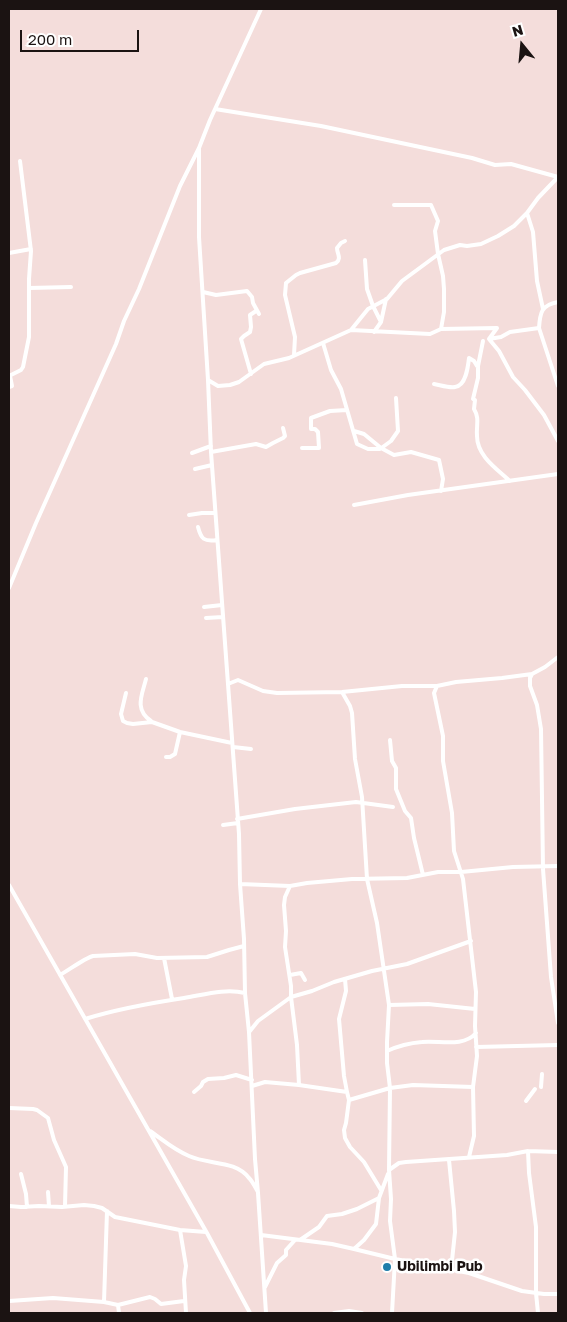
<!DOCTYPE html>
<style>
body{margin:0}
#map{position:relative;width:567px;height:1322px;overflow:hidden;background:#f4dddb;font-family:"Golos Text",sans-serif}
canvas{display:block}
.frame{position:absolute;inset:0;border:10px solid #1b1312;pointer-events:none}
.north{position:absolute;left:497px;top:20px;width:50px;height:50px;-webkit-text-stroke:4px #fff;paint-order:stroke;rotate:343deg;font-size:14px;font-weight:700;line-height:20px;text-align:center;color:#1b1312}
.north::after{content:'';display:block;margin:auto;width:18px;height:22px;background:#1b1312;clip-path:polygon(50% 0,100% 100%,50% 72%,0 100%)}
.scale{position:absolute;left:20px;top:30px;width:119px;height:22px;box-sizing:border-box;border:2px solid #1b1312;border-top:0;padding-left:6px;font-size:15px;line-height:18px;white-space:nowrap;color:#1b1312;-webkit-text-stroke:4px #fff;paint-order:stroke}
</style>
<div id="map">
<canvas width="567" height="1322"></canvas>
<div class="frame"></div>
<div class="north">N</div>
<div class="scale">200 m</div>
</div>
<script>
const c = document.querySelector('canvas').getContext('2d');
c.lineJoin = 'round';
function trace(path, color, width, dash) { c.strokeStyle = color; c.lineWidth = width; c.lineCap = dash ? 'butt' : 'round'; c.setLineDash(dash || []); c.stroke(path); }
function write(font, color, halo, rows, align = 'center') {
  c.font = font + ' "Golos Text",sans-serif'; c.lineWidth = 5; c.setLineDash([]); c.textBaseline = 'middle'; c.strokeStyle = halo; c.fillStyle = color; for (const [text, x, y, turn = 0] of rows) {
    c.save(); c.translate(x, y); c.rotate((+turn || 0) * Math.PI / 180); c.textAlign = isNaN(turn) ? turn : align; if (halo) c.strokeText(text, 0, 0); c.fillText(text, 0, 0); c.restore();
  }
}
const minor = new Path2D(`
 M215,109L321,126L472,158L495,165L511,164L558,177
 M199,148V237L208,380L211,452L239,834L240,884L244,939L245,993L249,1032L255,1159L258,1193L266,1313
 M394,205H431L438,221L435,231L438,254L443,276L444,289V312L441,329
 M527,213L533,232L537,281L543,309
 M9,253L31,249
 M365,260L367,289L373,306L381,322
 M29,288L71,287
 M203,292L216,295L247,291L252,297L253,303L259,314
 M558,302C541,305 540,313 539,328L558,386
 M351,330L430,334L441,329L497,328L489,339
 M374,332L381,322L386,299
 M489,339L499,351L513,377L525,390L544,415L558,441
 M489,339L501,337L510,332L539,328
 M483,341L478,366V378L473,399L475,400L474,409C480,419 476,425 477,436C477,456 497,469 510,481
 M323,343L331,370L341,389L357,444L368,449H380L391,441L398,431L396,398
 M294,355L295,337L285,295L286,283L296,275L300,273L336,263C342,258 337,254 337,248L341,243L345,241
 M251,374L241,339L244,336L250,332L251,327L250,315L256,311
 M9,376L21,370L23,367L29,337V279L31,251L20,161
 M208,380L218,386L230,385L239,382L264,364L289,358L351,330L368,309L387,299L402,281L444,250L460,245L467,246L481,244L498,236L514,226L527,213L538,198L558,177
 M434,384C440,385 449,388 455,387C466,386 468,367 469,358L474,361L477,366
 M9,387L12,386L10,376
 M354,431L364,434L381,448L394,455L411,452L439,460L443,479L441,491
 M302,448H319L318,432L315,429H311V418L330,411L347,410
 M211,452L256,444L266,447L273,443L283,438L285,436L283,428
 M192,453L211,446
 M195,469L212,465
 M354,505L408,495L558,474
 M189,515L202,513H215
 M198,527C201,539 204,542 217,540
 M9,588L36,523L116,344L124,321L139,289L180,186L199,148L210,120L261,9
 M204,607L222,605
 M206,618L223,617
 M532,674L530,678V686L537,705L541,729L543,869L551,977L558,1023
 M146,679C142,695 134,709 151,721
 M228,684L238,680L263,691L277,693L342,692L402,686H437L456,682L502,678L532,674L545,667L558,657
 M437,686L434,693L443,736V761L452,813L454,851L463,879L476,992L475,1026L477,1056L473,1087L474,1136L469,1157
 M342,692L350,706L352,713L355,759L362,797L367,879L377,923L389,1005L387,1042V1063L390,1088L389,1170L391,1199L390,1221L395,1259L392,1313
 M126,693L121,714L123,721L127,723L133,724L152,722L180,732L232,743
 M390,740L392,761L396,768V789L405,811L411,818L414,838L423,875
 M233,747L251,749
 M166,757H170L175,754L180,732
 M237,819L295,809L356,802L393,807
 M223,825L238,823
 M240,884L290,886L307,883L352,879L407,878L438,872H461L513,867L558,866
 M9,885L207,1233L250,1313
 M290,886L285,897L284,905L286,931L285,947L291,986V997L297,1045L299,1085
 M164,958L172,999
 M60,975C69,970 85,958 93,956L135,954L157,958L207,957L229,950L244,946
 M290,975L301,973L305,980
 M345,979L346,991L339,1019L344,1076L347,1092
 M389,1005L428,1004L475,1009
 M85,1019C117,1009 151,1003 184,998C203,995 225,988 245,993
 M250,1031L258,1021L291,997L312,991L334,982L372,971L407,964L471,941
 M476,1047L558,1045
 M387,1051C398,1046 410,1043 422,1042C439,1040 463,1048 476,1033
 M252,1086L265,1082L299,1085L347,1092L349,1100L346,1123L344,1130L345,1138L350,1147L364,1162L381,1190
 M541,1087L542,1074
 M194,1092L201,1086L203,1082L208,1079L224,1078L236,1075L252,1080
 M349,1100L390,1088L413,1085L473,1087
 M526,1101L535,1089
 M9,1108L33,1109L37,1110L48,1118L54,1140L66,1167L65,1206
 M150,1131C163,1140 174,1150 189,1156C209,1165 235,1160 249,1178C253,1182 255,1187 258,1192
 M528,1151L529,1173L536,1227V1293L538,1313
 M449,1160L454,1211L455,1232L451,1270
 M389,1170L399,1163L406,1162L507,1155L528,1151L558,1152
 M21,1174L26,1194L27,1207
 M48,1192L49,1206
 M9,1206L21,1207L39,1206L62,1207L84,1205L94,1206L102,1208L115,1217L180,1230L206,1232
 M180,1230L186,1266L184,1280L186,1313
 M261,1235L332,1244L354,1249L395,1259L469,1273L522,1291L544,1294H558
 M300,1240L319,1227L327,1216L342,1214L357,1209L379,1198
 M354,1249L364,1240L376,1224L379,1198L388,1174
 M265,1287L277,1263L286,1255V1250L295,1240
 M9,1301L53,1298L104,1302L118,1305L150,1297L155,1299L161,1304L184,1301
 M104,1302L107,1211
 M118,1305L119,1313
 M334,1313L349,1311L362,1313`);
const markers = [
 [387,1267,5,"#1f7daa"]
];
const poiNames = [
 ["Ubilimbi Pub",397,1267]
];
trace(minor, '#fff', 4);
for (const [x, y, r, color] of markers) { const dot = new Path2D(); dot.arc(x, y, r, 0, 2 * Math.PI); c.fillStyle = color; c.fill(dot); trace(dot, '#fff', 2); }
write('bold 14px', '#1b1312', '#fff', poiNames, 'left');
</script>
